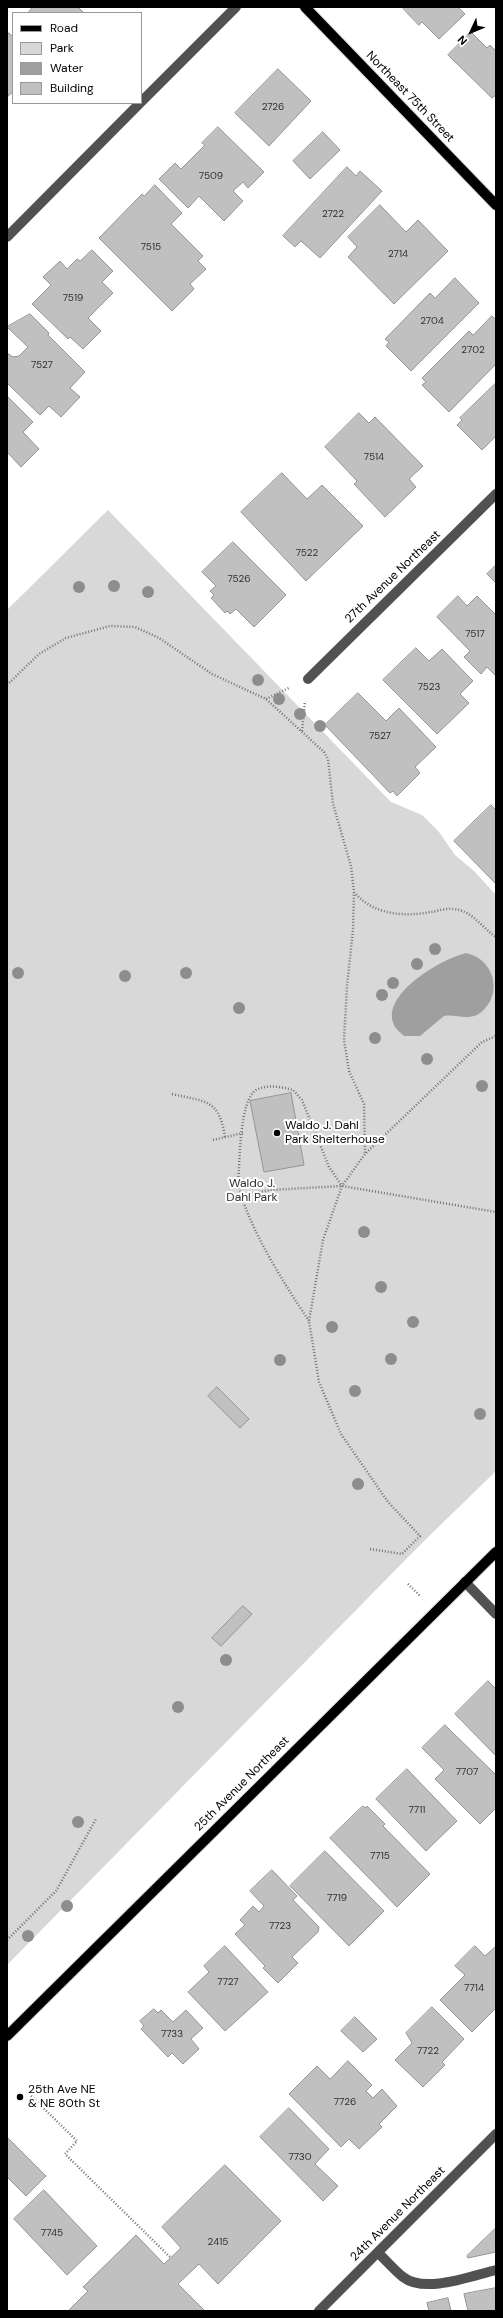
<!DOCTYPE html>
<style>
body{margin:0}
#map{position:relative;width:503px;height:2318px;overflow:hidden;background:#fff;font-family:"DM Sans",sans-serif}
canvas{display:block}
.frame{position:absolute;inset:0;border:8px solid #000;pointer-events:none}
.legend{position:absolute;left:12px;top:12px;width:130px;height:92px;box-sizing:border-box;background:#fff;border:1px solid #999;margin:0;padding:5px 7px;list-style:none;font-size:12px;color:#000}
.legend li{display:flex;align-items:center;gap:8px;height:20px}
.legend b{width:20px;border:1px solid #999}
.north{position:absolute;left:451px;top:12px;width:40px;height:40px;-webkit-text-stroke:3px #fff;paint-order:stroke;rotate:226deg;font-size:11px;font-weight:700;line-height:16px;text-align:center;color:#000}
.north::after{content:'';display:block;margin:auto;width:14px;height:18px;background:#000;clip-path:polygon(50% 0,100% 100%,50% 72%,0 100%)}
</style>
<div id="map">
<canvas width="503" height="2318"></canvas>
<div class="frame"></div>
<ul class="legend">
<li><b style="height:5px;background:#000"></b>Road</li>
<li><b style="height:11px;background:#d8d8d8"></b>Park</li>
<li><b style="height:11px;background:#9f9f9f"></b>Water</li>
<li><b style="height:11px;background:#c0c0c0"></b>Building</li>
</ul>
<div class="north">N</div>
</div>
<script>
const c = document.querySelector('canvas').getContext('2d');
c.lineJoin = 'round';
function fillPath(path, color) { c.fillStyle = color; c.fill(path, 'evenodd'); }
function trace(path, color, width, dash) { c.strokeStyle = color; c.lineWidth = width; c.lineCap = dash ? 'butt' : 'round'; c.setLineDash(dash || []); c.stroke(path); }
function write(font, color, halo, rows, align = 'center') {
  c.font = font + ' "DM Sans",sans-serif'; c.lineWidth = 4; c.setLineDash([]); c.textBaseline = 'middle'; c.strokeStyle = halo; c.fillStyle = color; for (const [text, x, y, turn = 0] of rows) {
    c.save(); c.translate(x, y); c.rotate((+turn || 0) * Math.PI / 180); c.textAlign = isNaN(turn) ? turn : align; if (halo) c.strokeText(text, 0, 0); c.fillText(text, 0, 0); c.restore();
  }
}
const green = new Path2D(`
 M108,510L391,802L422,815L439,832L455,855L474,871L496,895V1471L422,1543L7,1965V610Z`);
const water = new Path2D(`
 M466,953C498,960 503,1000 477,1015C465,1020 455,1014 444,1016L420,1036H404C400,1032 394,1028 393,1022C384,992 442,959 466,953Z`);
const building = new Path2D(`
 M33,7H80L79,8L84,13H28Z
 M402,7H458L465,14L439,39L422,22L419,25Z
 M471,32L487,48L490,45L496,51V95L492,98L448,55Z
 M9,33L13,37V92L7,97V36Z
 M278,69L311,101L269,146L235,113Z
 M218,127L264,172L248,188L243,182L233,191L243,201L224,221L199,196L188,208L159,179L175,163L181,169L205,145L202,143Z
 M323,132L340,150L310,179L293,161Z
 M347,167L356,176L360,171L382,191L320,258L301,241L295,247L283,236Z
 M155,185L182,213L171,224L203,256L198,261L206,269L190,284L194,289L172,311L99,238L142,194L144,196Z
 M380,205L406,232L418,220L448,251L394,304L348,257L357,247L348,237Z
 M92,250L113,271L102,282L113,293L88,318L101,331L83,349L70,337L68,339L32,304L51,285L43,277L60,261L67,269L77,259L80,261Z
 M455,278L479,303L411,371L386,346L389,342L385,339L430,293L435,298Z
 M30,314L49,333L48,335L85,372L70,388L80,397L61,417L49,406L40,415L7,383V353L13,357L19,356L28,347L7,327Z
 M492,316L496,320V364L449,412L422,385L426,382L422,378L469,331L473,335Z
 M496,383V436L482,450L457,425L462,420L460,418Z
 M7,396L33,422L23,432L39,449L21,467L7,452Z
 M359,413L369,423L375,417L423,466L409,479L416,487L385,517L354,484L357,481L325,447Z
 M282,473L307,499L322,485L363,526L306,581L241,512Z
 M233,542L286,595L254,627L236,609L230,614L227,611L225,613L211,598L214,595L210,591L216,586L202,572Z
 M496,565V583L487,574Z
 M458,596L467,606L477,596L496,615V676L487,667L481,674L464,657L470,651L437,617Z
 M416,648L429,661L442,649L473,681L460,694L469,703L437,734L383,680Z
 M358,693L386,721L399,708L436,747L415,767L420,773L397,796L393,791L390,793L325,725Z
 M491,805L496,810V884L454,841Z
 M291,1093L304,1165L264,1172L250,1101Z
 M217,1387L249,1419L240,1428L208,1396Z
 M243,1606L252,1614L221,1646L212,1638Z
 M488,1681L496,1689V1756L455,1714Z
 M445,1725L496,1775V1808L480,1824L435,1779L444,1770L422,1748Z
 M407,1769L457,1821L426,1851L376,1799Z
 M363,1806L365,1808L367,1806L385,1824L383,1826L430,1874L397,1907L330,1838Z
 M325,1851L384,1911L349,1946L290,1886Z
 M272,1870L297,1896L293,1900L319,1927L318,1932L292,1957L298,1963L278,1983L263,1968L265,1966L235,1934L245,1925L240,1920L253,1906L259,1912L264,1906L250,1891Z
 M225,1946L268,1992L225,2031L188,1992L209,1972L204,1966Z
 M475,1946L485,1956L496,1946V2008L472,2032L440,2000L465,1975L455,1966Z
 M432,2007L464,2039L442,2062L445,2065L423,2087L395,2060L412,2043L406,2033Z
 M154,2009L158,2013L161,2010L173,2022L186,2010L203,2028L191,2039L199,2049L183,2064L172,2053L168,2057L141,2029L144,2026L140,2021Z
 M355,2017L377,2039L363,2052L341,2031Z
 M348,2061L372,2085L366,2091L373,2098L382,2089L397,2106L379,2124L382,2127L359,2149L349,2139L341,2147L289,2094L317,2066L330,2079Z
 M289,2108L329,2149L315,2164L338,2186L323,2201L260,2137Z
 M7,2137L46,2176L26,2196L7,2177Z
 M225,2165L281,2221L218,2284L199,2264L178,2284L204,2310L202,2311H68L88,2291L83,2287L136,2235L164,2264L181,2248L162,2227Z
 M44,2190L97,2246L67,2275L14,2219Z
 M496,2228V2252L468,2258L467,2256Z
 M496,2288V2311H468L464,2294Z
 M448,2298L451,2311H429L427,2303Z`);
const path = new Path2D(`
 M7,685L39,654L66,638L110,626L135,627L159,638L212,674L266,699L324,752L328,759L333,804L351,866L354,892L353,930L347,986L344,1040L349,1071L364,1104L365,1154
 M266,699L289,688
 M302,731L305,701
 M354,892C373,915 404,917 431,912C438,911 446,908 453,909C472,910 481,927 496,937
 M172,1094C205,1102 219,1098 225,1137
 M213,1140L243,1133
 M241,1195L271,1190L342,1186L496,1212
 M309,1321C284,1283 248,1228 238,1183C240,1163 239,1101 256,1090C267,1084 282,1087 293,1090L302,1100L329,1167L342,1186
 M370,1549L402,1554L420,1536L388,1502L341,1434L319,1382L309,1321L323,1240L342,1186L365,1154L482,1042L496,1036
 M408,1584L420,1596
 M7,1940L56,1891L96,1819
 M31,2096L77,2141L65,2154L171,2258`);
const minor = new Path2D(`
 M141,102L236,7
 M7,237L140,103
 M308,679L496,494
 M465,1582L496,1614
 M378,2253C386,2260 394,2270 403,2277C425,2294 471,2276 496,2270
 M319,2311L496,2134`);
const major = new Path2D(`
 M305,7L496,205
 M7,2036L496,1552`);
const trees = [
 [114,586],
 [79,587],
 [148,592],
 [258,680],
 [279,699],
 [300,714],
 [320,726],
 [435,949],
 [417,964],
 [18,973],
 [186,973],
 [125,976],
 [393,983],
 [382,995],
 [239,1008],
 [375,1038],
 [427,1059],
 [482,1086],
 [364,1232],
 [381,1287],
 [413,1322],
 [332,1327],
 [391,1359],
 [280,1360],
 [355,1391],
 [480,1414],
 [358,1484],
 [226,1660],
 [178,1707],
 [78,1822],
 [67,1906],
 [28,1936]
];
const markers = [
 [277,1133,4,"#000"],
 [20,2097,4,"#000"]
];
const numberNames = [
 ["2726",273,107],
 ["7509",211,176],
 ["2722",333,214],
 ["7515",151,247],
 ["2714",398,254],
 ["7519",73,298],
 ["2704",432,321],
 ["2702",473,350],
 ["7527",42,365],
 ["7514",374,457],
 ["7522",307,553],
 ["7526",239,579],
 ["7517",475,634],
 ["7523",429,687],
 ["7527",380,736],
 ["7707",467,1772],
 ["7711",417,1810],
 ["7715",380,1856],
 ["7719",337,1898],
 ["7723",280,1926],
 ["7727",228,1982],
 ["7714",474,1988],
 ["7733",172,2034],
 ["7722",428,2051],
 ["7726",345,2102],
 ["7730",300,2157],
 ["7745",52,2233],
 ["2415",218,2242]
];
const streetNames = [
 ["Northeast 75th Street",410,97,46],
 ["27th Avenue Northeast",393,577,-44],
 ["25th Avenue Northeast",242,1784,-45],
 ["24th Avenue Northeast",398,2214,-45]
];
const poiNames = [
 ["Waldo J. Dahl",285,1126],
 ["Park Shelterhouse",285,1140],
 ["25th Ave NE",28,2090],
 ["& NE 80th St",28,2104]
];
const parkNames = [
 ["Waldo J.",252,1184],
 ["Dahl Park",252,1198]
];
fillPath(green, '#d8d8d8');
fillPath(water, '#9f9f9f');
fillPath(building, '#c0c0c0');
trace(building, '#959595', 1);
trace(major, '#dbdbdb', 12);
trace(path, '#737373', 2.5, [1, 2]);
trace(minor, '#515151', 10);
trace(major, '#000', 10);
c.fillStyle = '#8d8d8d';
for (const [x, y] of trees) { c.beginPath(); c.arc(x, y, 6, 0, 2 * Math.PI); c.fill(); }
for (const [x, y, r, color] of markers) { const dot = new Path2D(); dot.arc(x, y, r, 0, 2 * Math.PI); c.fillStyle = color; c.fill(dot); trace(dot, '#fff', 1.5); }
write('10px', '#303030', null, numberNames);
write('12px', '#000', '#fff', streetNames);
write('12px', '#000', '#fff', poiNames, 'left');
write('12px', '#2f2f2f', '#fff', parkNames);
</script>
